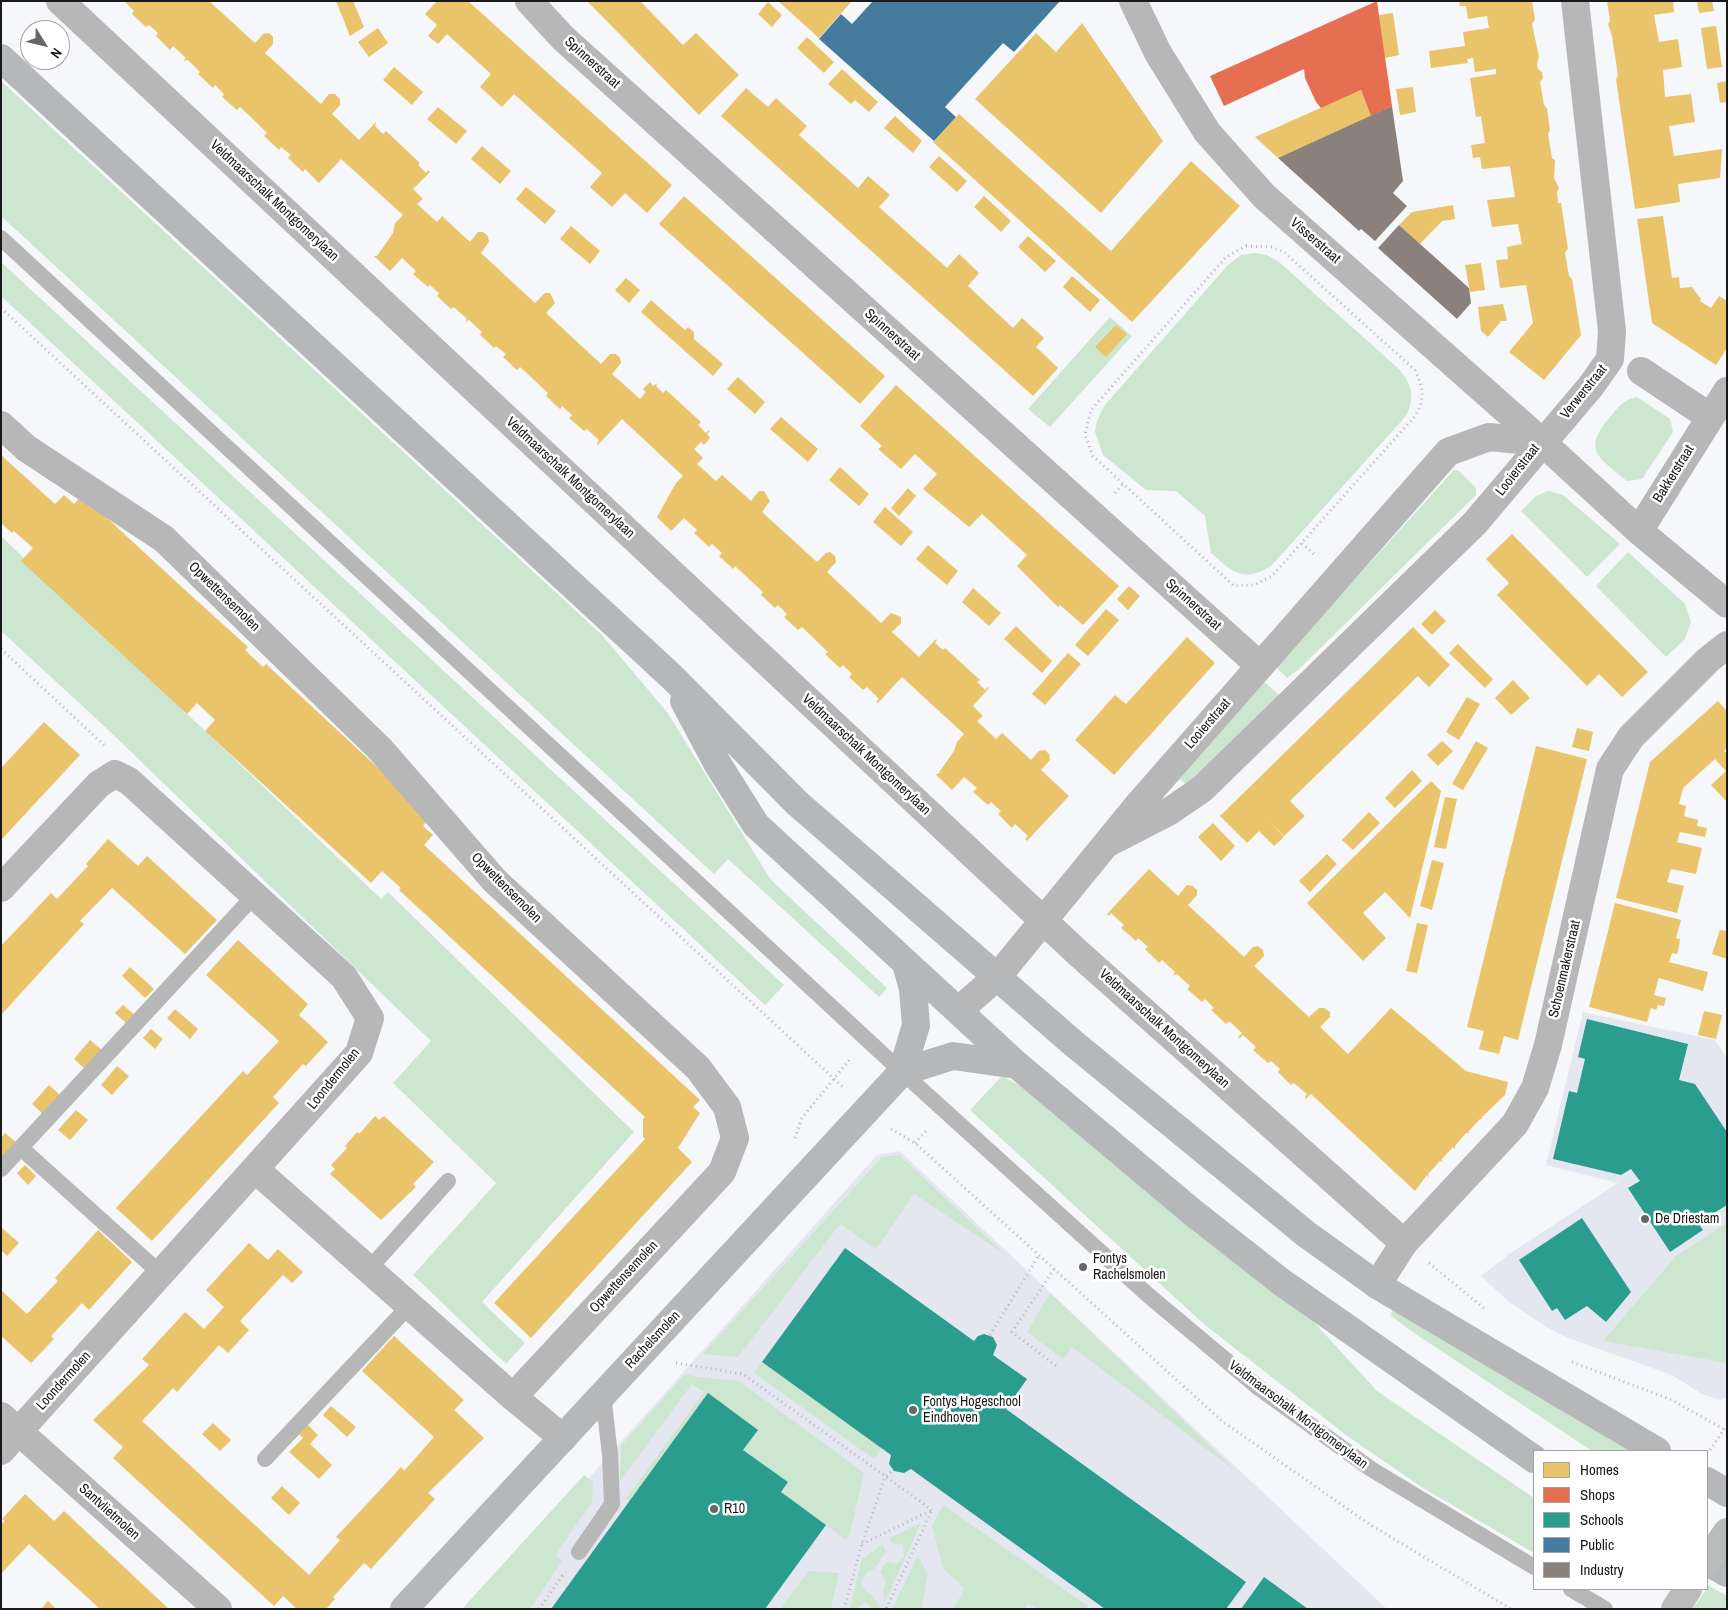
<!DOCTYPE html>
<style>
body{margin:0}
#map{position:relative;width:1728px;height:1610px;overflow:hidden;background:#f6f7fb;font-family:"Archivo Narrow",sans-serif}
canvas{display:block}
.frame{position:absolute;inset:0;border:2px solid #19191b;pointer-events:none}
.legend{position:absolute;left:1533px;top:1450px;width:175px;height:140px;box-sizing:border-box;background:#fff;border:1px solid #a3a3a4;margin:0;padding:6px 9px;list-style:none;font-size:15px;color:#19191b}
.legend li{display:flex;align-items:center;gap:10px;height:25px}
.legend b{width:25px;border:1px solid #a3a3a4}
.north{position:absolute;left:20px;top:20px;width:50px;height:50px;box-sizing:border-box;background:#fff;border:1px solid #a3a3a4;border-radius:50%;rotate:126deg;font-size:14px;font-weight:700;line-height:20px;text-align:center;color:#19191b}
.north::after{content:'';display:block;margin:auto;width:18px;height:22px;background:#666769;clip-path:polygon(50% 0,100% 100%,50% 72%,0 100%)}
</style>
<div id="map">
<canvas width="1728" height="1610"></canvas>
<div class="frame"></div>
<ul class="legend">
<li><b style="height:14px;background:#e9c46a"></b>Homes</li>
<li><b style="height:14px;background:#e76f51"></b>Shops</li>
<li><b style="height:14px;background:#2a9d8f"></b>Schools</li>
<li><b style="height:14px;background:#457b9d"></b>Public</li>
<li><b style="height:14px;background:#8a817c"></b>Industry</li>
</ul>
<div class="north">N</div>
</div>
<script>
const c = document.querySelector('canvas').getContext('2d');
c.lineJoin = 'round';
function fillPath(path, color) { c.fillStyle = color; c.fill(path, 'evenodd'); }
function trace(path, color, width, dash) { c.strokeStyle = color; c.lineWidth = width; c.lineCap = dash ? 'butt' : 'round'; c.setLineDash(dash || []); c.stroke(path); }
function write(font, color, halo, rows, align = 'center') {
  c.font = font + ' "Archivo Narrow",sans-serif'; c.lineWidth = 5; c.setLineDash([]); c.textBaseline = 'middle'; c.strokeStyle = halo; c.fillStyle = color; for (const [text, x, y, turn = 0] of rows) {
    c.save(); c.translate(x, y); c.rotate((+turn || 0) * Math.PI / 180); c.textAlign = isNaN(turn) ? turn : align; if (halo) c.strokeText(text, 0, 0); c.fillText(text, 0, 0); c.restore();
  }
}
const built = new Path2D(`
 M1583,1012L1715,1040L1727,1058V1397L1721,1400L1702,1394L1672,1375L1568,1338L1546,1327L1508,1301L1481,1276L1509,1254L1618,1183L1546,1165Z
 M900,1151L1387,1609H472L877,1155Z`);
const green = new Path2D(`
 M1,81L601,634L667,712L771,880L887,988L879,997L728,859L714,874L1,216Z
 M1254,253L1267,255L1279,262L1399,369C1412,385 1416,399 1405,417L1273,564C1246,584 1233,573 1211,553L1205,516L1176,491L1146,490L1103,455L1095,432L1097,421L1104,406L1228,265L1241,255Z
 M1,262L784,985L765,1005L1,296Z
 M1110,317L1132,336L1050,427L1028,409Z
 M1637,397L1670,419L1673,432L1642,479L1627,481C1599,457 1581,451 1610,417C1619,406 1623,400 1637,397Z
 M1454,470L1459,471L1476,488V495L1298,670L1287,678L1276,667Z
 M1548,491L1563,495L1620,544L1587,577L1521,511L1536,496Z
 M1,536L381,899L388,892L634,1132L482,1302L525,1343L506,1364L413,1275L496,1183L393,1083L431,1041L102,724L1,631Z
 M1628,552L1685,604L1691,622L1685,639L1666,657L1596,586Z
 M1262,680L1279,695L1187,785L1177,777Z
 M1002,1076L1035,1094L1313,1321L1377,1391L1534,1498V1553L1420,1486L1346,1435L1205,1325L970,1110Z
 M899,1155L1007,1256L914,1194L876,1249L840,1224L738,1357L703,1354L882,1157Z
 M1727,1223V1363L1603,1341L1676,1256Z
 M1050,1293L1237,1472L1072,1347L1063,1359L1027,1332Z
 M1393,1305L1635,1451H1592L1417,1335L1391,1316Z
 M762,1362L882,1448L874,1459L754,1373Z
 M685,1374L697,1377L739,1381L864,1473L850,1533L846,1540L781,1492L788,1482L743,1450L758,1430L708,1394L630,1501L626,1499L704,1392L692,1384L620,1481L621,1446Z
 M584,1475L593,1482L592,1502L555,1555L562,1561L530,1609H462Z
 M943,1505L1088,1606L1086,1609H1037L1028,1603L1024,1609H953L965,1589L943,1568L932,1526Z
 M921,1523L885,1602V1603L883,1591L886,1583L880,1571L886,1562L897,1564L904,1557L903,1544L894,1545L889,1538Z
 M883,1544L886,1552L874,1569L867,1572L861,1581C863,1592 877,1596 881,1609H873L865,1602L856,1609H850L862,1559Z
 M918,1556L928,1575L922,1607L924,1609H892Z
 M809,1571L839,1573L831,1609H780Z
 M1707,1585L1727,1596V1609H1692L1707,1589Z`);
const homes = new Path2D(`
 M124,1H209L255,43L263,34L269,33L273,37V44L265,53L321,104L329,94H335L340,99V105L332,114L359,140L376,122L375,126L383,134L386,131L420,163L418,165L426,173L428,170L430,172L413,189L423,199L417,204L437,222L442,216L470,242L478,232H483L488,236L489,242L481,253L535,303L545,293H550L555,303L546,313L601,364L610,354H616L620,358L621,363L612,374L640,399L646,392L643,389L650,382L653,386L658,383L656,386L663,393L666,390L701,422L698,425L706,433L709,430L710,431L707,434L710,438L704,445L701,442L694,449L703,458L697,464L716,481L722,475L751,501L759,491H764L770,501L762,512L817,562L826,553L830,552L835,556L836,562L827,572L881,623L891,613L901,617V623L892,632L919,657L936,639L937,640L935,643L943,650L945,648L980,680L977,682L985,690L988,687L989,688L973,706L983,716L977,721L996,739L1002,733L1031,760L1039,751L1045,750L1049,754L1050,760L1041,770L1069,796L1027,841L1025,839L1028,836L1015,824L1012,828L998,814L1001,811L991,802L988,805L973,792L977,788L964,777L952,790L935,774H938L954,751L957,742L964,734L902,677L878,703L876,702L879,699L867,687L863,690L849,677L852,674L843,665L840,668L825,654L828,652L802,627L798,630L784,617L787,614L778,605L775,608L761,595L763,592L750,580L735,566L733,569L719,556L722,553L712,544L709,547L694,533L697,530L684,518L671,531L657,517L676,483L683,476L622,419L598,445L597,443L599,440L587,429L584,431L569,418L572,415L562,406L560,409L546,396L548,393L520,367L517,370L503,357L506,354L496,346L494,348L480,335L482,332L469,320L465,322L467,319L454,307L451,309L437,296L439,293L430,285L428,287L413,274L416,271L402,258L390,271L374,256H377L393,233L395,223L403,215L341,159L319,183L305,169L303,172L288,158L291,155L281,147L279,150L264,136L267,133L253,119L240,107L237,110L222,97L224,94L215,85L213,88L198,74L200,72L188,60L183,61L186,58L173,46L170,50L156,36L158,33L149,25L146,27L132,14L134,11Z
 M336,1H353L364,27L350,36Z
 M437,1H468L672,185L647,213L625,193L612,207L590,187L602,173L514,94L502,107L480,87L491,74L447,34L438,44L428,36L437,25L425,14Z
 M587,1H640L683,45L696,33L739,75L699,115Z
 M778,1H852L819,38Z
 M1459,1H1532L1535,20L1532,24L1539,57L1537,63L1538,69L1542,72L1543,78L1540,82L1544,105L1547,108L1550,130L1548,134L1552,158L1555,160L1554,178L1559,188L1557,192L1558,203H1561L1568,249L1565,252L1567,265L1569,276L1572,279L1581,335L1544,380L1509,352L1533,323L1526,285L1500,288L1496,260L1508,259L1507,247L1522,244L1518,224L1492,227L1487,200L1515,197L1510,166L1482,169L1480,157L1473,158L1471,145L1485,143L1481,116L1476,117L1470,78L1496,74V69L1475,72L1473,58L1467,59L1468,63L1431,68L1429,51L1465,46L1463,32L1489,28L1487,16L1468,19L1466,6H1460Z
 M1607,1H1673L1674,12L1654,15L1659,42L1678,39L1682,67L1663,70L1665,97L1691,94L1695,122L1669,126L1674,156L1722,149L1720,178L1678,184L1680,202L1635,209L1616,79L1618,76L1612,36L1608,24L1610,21Z
 M1697,1H1712L1714,11L1699,13Z
 M768,2L782,15L772,27L758,14Z
 M1393,13L1399,55L1385,58L1379,15Z
 M1082,23L1163,141L1101,213L975,99L1036,33L1056,52Z
 M1716,26L1722,67L1707,69L1701,28Z
 M378,28L388,43L369,57L358,42Z
 M807,37L834,62L824,73L797,48Z
 M394,67L423,92L412,105L383,80Z
 M842,69L878,102L869,112L855,100L851,104L828,84Z
 M1727,81V102L1720,103L1717,83Z
 M1413,87L1416,112L1400,115L1396,89Z
 M746,88L768,107L776,98L807,126L799,135L858,188L868,176L890,195L879,207L947,268L959,254L979,273L968,286L1013,328L1022,318L1044,338L1036,347L1058,368L1033,396L721,116Z
 M1361,90L1371,116L1278,158L1255,137Z
 M438,107L467,131L456,144L427,119Z
 M959,114L1111,251L1191,161L1240,206L1132,322L933,142Z
 M895,116L922,141L913,153L884,128Z
 M482,146L511,171L500,184L471,159Z
 M939,156L967,181L957,192L929,167Z
 M526,187L556,211L545,224L516,199Z
 M684,196L885,376L860,404L659,224Z
 M984,196L1011,221L1001,232L974,207Z
 M1453,205L1455,219L1442,221L1420,244L1399,225L1412,212Z
 M1663,216L1672,278L1679,277L1680,288L1692,287L1701,299L1700,301L1711,308L1719,296L1727,301V348L1716,365L1652,323L1637,219Z
 M571,226L600,251L590,264L560,239Z
 M1028,236L1056,261L1045,272L1018,247Z
 M1481,263L1485,290L1470,292L1465,265Z
 M1072,276L1100,300L1090,312L1063,287Z
 M626,278L640,290L629,303L615,290Z
 M651,300L685,330L688,327L694,332V339L723,364L713,376L641,312Z
 M1503,304L1507,321H1501L1488,337L1481,331L1478,307Z
 M1116,325L1127,334L1106,357L1095,347Z
 M738,377L765,402L755,414L727,389Z
 M896,385L1119,586L1083,625L1060,605L1058,607L1017,566L1027,555L982,514L969,527L923,489L937,474L915,454L901,469L878,449L882,446L860,426Z
 M781,417L818,449L808,462L770,429Z
 M1,455L55,504L64,495L74,504L82,495L184,589L248,647L245,650L263,667L266,664L431,817L423,826L433,835L424,845L700,1100L693,1107L700,1113L678,1148L692,1162L531,1338L494,1303L645,1139L643,1137V1119L645,1117L399,890L401,888L382,871L371,883L205,731L215,720L197,703L187,714L21,561L33,548L14,531L12,533L1,523Z
 M840,467L869,494L859,506L829,480Z
 M908,488L916,496L899,516L891,508Z
 M885,507L913,532L901,546L873,522Z
 M1512,534L1648,672L1622,697L1599,674L1587,686L1497,595L1509,583L1486,559Z
 M928,545L958,571L947,585L916,559Z
 M1129,586L1140,596L1128,610L1117,599Z
 M973,588L1001,613L989,626L962,602Z
 M1106,609L1119,620L1088,656L1075,645Z
 M1435,610L1446,621L1432,635L1421,624Z
 M1016,626L1052,661L1042,673L1004,639Z
 M1413,627L1450,665L1429,687L1418,676L1290,801L1305,816L1284,836L1269,821L1284,837L1274,846L1259,831L1247,843L1220,816Z
 M1187,637L1215,663L1114,775L1075,740L1115,695L1126,704Z
 M1458,644L1493,679L1485,688L1449,653Z
 M1068,653L1081,664L1045,705L1032,694Z
 M1513,680L1530,698L1511,715L1495,698Z
 M1467,697L1480,704L1459,740L1446,732Z
 M1718,701L1727,711V748L1724,751L1727,754V802L1711,785L1726,771L1715,759L1683,788L1679,804L1686,806L1684,816L1698,820L1697,826L1707,828L1705,837L1680,832L1677,842L1702,848L1696,874L1671,869L1667,882L1684,886L1677,913L1616,898L1650,762Z
 M44,722L80,755L1,840V768Z
 M1577,728L1593,732L1589,751L1572,747Z
 M1442,741L1453,751L1438,766L1427,755Z
 M1476,741L1488,748L1463,790L1452,784Z
 M1536,746L1587,759L1518,1040L1504,1036L1499,1054L1479,1049L1484,1031L1467,1027Z
 M1412,770L1422,781L1395,808L1385,798Z
 M1431,781L1441,791L1410,918L1385,892L1363,913L1386,938L1363,961L1307,903Z
 M1445,797L1457,799L1446,849L1434,847Z
 M1369,812L1380,823L1353,850L1342,840Z
 M1213,823L1235,846L1221,861L1198,837Z
 M108,839L138,866L147,856L217,920L185,954L112,888L80,921L84,924L1,1015V946L51,893L57,899L88,866L86,864Z
 M1327,854L1337,864L1310,892L1299,881Z
 M1432,860L1444,863L1432,910L1420,906Z
 M1149,869L1178,896L1187,885L1193,886L1197,890V895L1188,905L1244,957L1253,947L1258,946L1263,950L1264,956L1254,966L1309,1017L1319,1008H1324L1330,1012V1017L1320,1027L1348,1054L1391,1008L1466,1071L1508,1082L1505,1095L1481,1118L1483,1119H1480L1468,1132L1470,1133H1466L1455,1146V1149L1453,1147L1441,1160L1443,1162L1440,1161L1428,1174L1429,1177L1427,1175L1415,1191L1311,1094L1306,1099L1305,1097L1307,1094L1294,1083L1291,1085L1278,1072L1280,1069L1271,1061L1268,1063L1253,1050L1256,1047L1243,1035L1240,1038L1238,1037L1242,1033L1229,1021L1226,1024L1211,1010L1214,1008L1205,999L1202,1002L1187,989L1190,986L1177,974L1173,976L1175,972L1162,960L1159,963L1145,949L1148,947L1138,938L1136,941L1121,928L1124,925L1111,913L1109,916L1107,914Z
 M1615,903L1681,920L1676,938L1680,939L1679,947L1677,954L1672,953L1669,962L1708,972L1703,991L1659,978L1654,995L1666,998L1664,1006L1658,1005L1656,1010L1651,1008L1647,1022L1589,1007Z
 M1417,923L1428,925L1417,973L1406,971Z
 M1720,930L1727,931V959L1712,954Z
 M238,940L308,1004L299,1015L328,1042L306,1066L303,1064L273,1097L279,1103L152,1241L116,1208L243,1071L247,1075L279,1041L206,975Z
 M130,967L154,989L145,998L122,976Z
 M123,1005L135,1015L127,1024L115,1013Z
 M175,1009L198,1029L190,1039L167,1018Z
 M1704,1011L1722,1015L1716,1039L1698,1035Z
 M151,1029L163,1039L155,1049L143,1038Z
 M90,1040L103,1051L86,1070L74,1059Z
 M117,1066L129,1076L112,1095L101,1085Z
 M49,1085L61,1096L44,1115L32,1104Z
 M76,1110L88,1120L70,1140L58,1130Z
 M375,1116L379,1120L384,1116L434,1162L413,1184L416,1187L381,1220L330,1174L335,1169L331,1165L347,1148L345,1146L357,1132L359,1134Z
 M5,1133L16,1142L1,1160V1138Z
 M25,1165L36,1176L28,1185L17,1173Z
 M1,1227L19,1243L7,1256L1,1250Z
 M98,1230L132,1262L89,1310L82,1303L51,1336L54,1339L31,1363L1,1336V1290L27,1314L58,1281L55,1278Z
 M249,1243L268,1260L278,1249L303,1272L292,1283L283,1275L240,1321L249,1330L228,1353L219,1345L177,1392L173,1388L142,1421L309,1575L340,1540L336,1537L379,1491L401,1467L404,1471L434,1437L362,1371L394,1336L464,1400L454,1410L484,1438L428,1493L435,1499L413,1523L371,1569L364,1563L333,1597L335,1599L326,1609H297L283,1596L274,1606L113,1458L123,1447L93,1420L149,1365L142,1359L185,1312L204,1329L224,1307L206,1290Z
 M331,1406L356,1427L347,1437L323,1415Z
 M213,1423L231,1440L220,1451L202,1434Z
 M307,1424L318,1435L310,1444L332,1465L319,1479L289,1452L303,1438L298,1433Z
 M282,1486L300,1503L289,1515L271,1498Z
 M25,1494L54,1521L64,1511L169,1609H100L29,1544L1,1574V1524L5,1521L2,1519Z
 M48,1601L56,1609H41Z`);
const shops = new Path2D(`
 M1377,1L1392,106L1371,116L1361,90L1321,108L1316,102L1305,78L1304,69L1224,106L1210,76Z`);
const schools = new Path2D(`
 M1587,1019L1688,1044L1679,1080L1695,1084L1727,1132V1205L1698,1223L1703,1230L1670,1252L1628,1188L1640,1181L1631,1169L1621,1175L1553,1159L1569,1091L1577,1093L1585,1059L1578,1057Z
 M1582,1218L1631,1292L1606,1322L1587,1306L1565,1320L1557,1308L1552,1311L1519,1260Z
 M845,1248L974,1341L978,1336L984,1334L993,1337L997,1345L993,1355L1027,1379L1006,1409L1246,1582L1226,1609H1105L911,1469L904,1473L894,1471L889,1464L891,1455L762,1362Z
 M708,1393L758,1430L743,1450L788,1482L781,1492L826,1525L765,1609H551Z
 M1264,1577L1308,1609H1241Z`);
const public = new Path2D(`
 M873,1H1060L1014,52L1003,43L945,107L956,117L934,141L819,39L841,14L852,24Z`);
const industry = new Path2D(`
 M1392,106L1403,181L1393,193L1407,206L1375,241L1361,229L1359,231L1278,158Z
 M1399,225L1469,288L1471,303L1457,319L1378,248Z`);
const path = new Path2D(`
 M1246,246L1271,247L1284,252L1415,370C1423,388 1425,398 1416,415L1272,576L1254,585L1234,586L1093,456L1085,435L1091,410L1226,257Z
 M1,308L845,1089
 M1115,493L1123,484
 M1302,543L1316,556
 M1,649L104,745
 M891,1129L915,1143L1222,1421L1369,1524L1511,1609
 M795,1138L801,1119L851,1058
 M915,1143L928,1129
 M1429,1263L1486,1310
 M1054,1269L1012,1332L1059,1368
 M990,1335L1039,1255
 M1572,1362L1672,1400L1727,1431
 M676,1363L743,1374L932,1510
 M1710,1450L1727,1425
 M862,1544L932,1510L886,1609
 M539,1609L565,1572
 M844,1609L862,1544L885,1477L893,1470`);
const lane = new Path2D(`
 M1,238L902,1072L1148,1295L1259,1388L1371,1469L1534,1567
 M21,1148L160,1273
 M1,1169L254,896
 M369,1269L448,1181
 M265,1459L410,1305
 M579,1552L612,1504L610,1455L603,1394
 M1571,1589L1605,1609`);
const street = new Path2D(`
 M60,1L1078,953L1404,1243
 M529,1L563,38L1259,665
 M1133,1L1158,53L1207,132L1264,196L1542,442L1639,531L1727,604
 M1641,371L1710,417
 M1,425L26,448L164,539L380,749L495,881L698,1068L727,1107L735,1138L722,1172L513,1397
 M1639,531L1727,391
 M1110,842L1170,811L1202,789L1475,523L1591,386L1610,359L1612,331L1575,1
 M1,888L99,784L115,774L129,781L344,977L370,1018L359,1053L1,1451
 M959,1010L998,976L1138,805L1448,452L1489,437L1542,442
 M256,1170L513,1397L563,1438
 M1377,1285L1404,1243L1515,1124L1535,1088L1548,1045L1610,769L1631,737L1708,660L1727,645
 M1,1416L218,1609`);
const secondary = new Path2D(`
 M1,58L672,677L797,803L1073,1043L1306,1234L1377,1285L1657,1451
 M684,701L717,763L756,825L1017,1065L1191,1211L1280,1281L1534,1459
 M902,1072L953,1056L1017,1065
 M1707,1481L1727,1493
 M1707,1562L1727,1573
 M404,1609L902,1072L916,1025L913,989L906,963`);
const primary = new Path2D(`
 M1707,1561L1727,1532
 M1675,1609L1688,1589`);
const markers = [
 [1645,1219,5,"#666769"],
 [1083,1267,5,"#666769"],
 [913,1410,5,"#666769"],
 [714,1509,5,"#666769"]
];
const streetNames = [
 ["Spinnerstraat",592,63,42],
 ["Veldmaarschalk Montgomerylaan",274,201,43],
 ["Visserstraat",1315,241,41],
 ["Spinnerstraat",892,335,42],
 ["Verwerstraat",1584,392,-51],
 ["Looierstraat",1518,470,-52],
 ["Bakkerstraat",1674,474,-58],
 ["Veldmaarschalk Montgomerylaan",570,478,43],
 ["Opwettensemolen",224,597,44],
 ["Spinnerstraat",1193,605,42],
 ["Looierstraat",1208,724,-49],
 ["Veldmaarschalk Montgomerylaan",866,755,43],
 ["Opwettensemolen",506,888,45],
 ["Schoenmakerstraat",1565,969,-77],
 ["Veldmaarschalk Montgomerylaan",1164,1029,42],
 ["Loondermolen",334,1079,-51],
 ["Opwettensemolen",624,1277,-47],
 ["Rachelsmolen",653,1340,-47],
 ["Loondermolen",64,1381,-48],
 ["Veldmaarschalk Montgomerylaan",1298,1415,37],
 ["Santvlietmolen",109,1512,42]
];
const poiNames = [
 ["De Driestam",1655,1219],
 ["Fontys",1093,1259],
 ["Rachelsmolen",1093,1275],
 ["Fontys Hogeschool",923,1402],
 ["Eindhoven",923,1418],
 ["R10",724,1509]
];
fillPath(built, '#e5e7f0');
fillPath(green, '#cde6d0');
fillPath(homes, '#e9c46a');
fillPath(shops, '#e76f51');
fillPath(schools, '#2a9d8f');
fillPath(public, '#457b9d');
fillPath(industry, '#8a817c');
trace(path, '#b6b6b8', 3, [1, 4]);
trace(lane, '#b7b7b8', 16);
trace(street, '#b7b7b8', 28);
trace(secondary, '#b6b7b8', 28);
trace(primary, '#babbbb', 28);
for (const [x, y, r, color] of markers) { const dot = new Path2D(); dot.arc(x, y, r, 0, 2 * Math.PI); c.fillStyle = color; c.fill(dot); trace(dot, '#fff', 2); }
write('14px', '#19191b', '#fff', streetNames);
write('14px', '#19191b', '#fff', poiNames, 'left');
</script>
